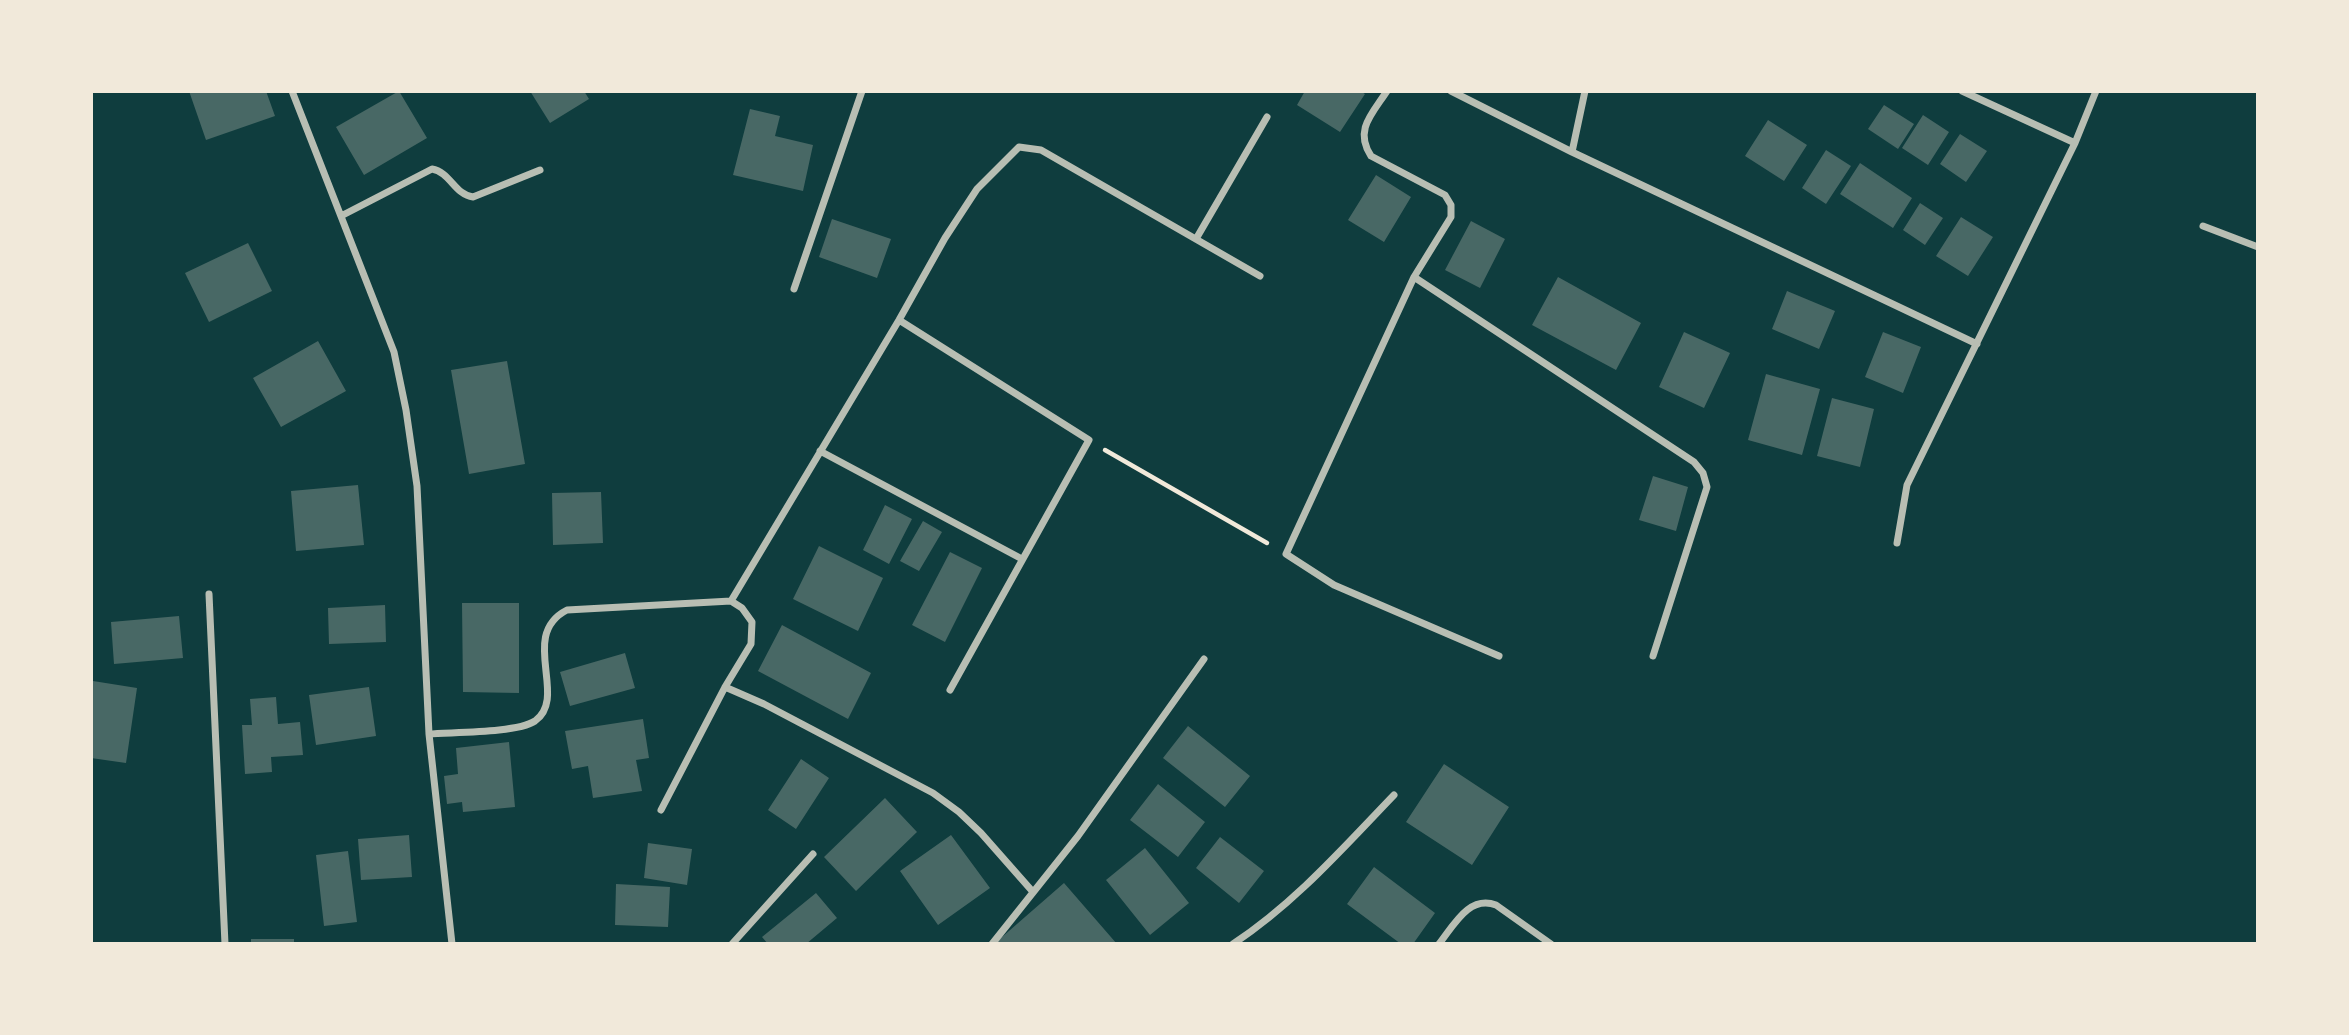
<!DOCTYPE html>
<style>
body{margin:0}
#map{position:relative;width:2349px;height:1035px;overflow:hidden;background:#0f3d3e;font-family:"DejaVu Sans",sans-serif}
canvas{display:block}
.frame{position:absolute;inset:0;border:93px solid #f1e9da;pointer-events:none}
</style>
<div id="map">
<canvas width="2349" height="1035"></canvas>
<div class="frame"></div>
</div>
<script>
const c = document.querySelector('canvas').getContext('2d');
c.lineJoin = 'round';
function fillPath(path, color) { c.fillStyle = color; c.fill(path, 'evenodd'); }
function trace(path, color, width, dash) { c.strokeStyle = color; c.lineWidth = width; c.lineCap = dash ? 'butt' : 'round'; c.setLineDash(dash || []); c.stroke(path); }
const building = new Path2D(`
 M189,91H266L275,116L206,140Z
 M399,91L427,138L364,175L336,127Z
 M530,91H584L589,99L550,123Z
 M1305,91H1360L1365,94L1340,132L1297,105Z
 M1884,105L1914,124L1898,149L1868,129Z
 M750,109L780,116L775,136L813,145L803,191L733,175Z
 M1923,115L1949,132L1928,165L1902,148Z
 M1768,120L1807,145L1784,181L1745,156Z
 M1960,134L1987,151L1966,182L1940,164Z
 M1826,150L1851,166L1826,204L1802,188Z
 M1860,163L1912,198L1893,228L1840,194Z
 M1376,175L1411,197L1384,242L1348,220Z
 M1920,203L1943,218L1925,245L1903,230Z
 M1961,217L1993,237L1968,276L1936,256Z
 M832,219L891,239L877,278L819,257Z
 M1471,221L1505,239L1480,288L1445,270Z
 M248,243L272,291L209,322L185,273Z
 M1558,277L1641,323L1616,370L1532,325Z
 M1787,291L1835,311L1819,349L1772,329Z
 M1684,332L1730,353L1704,408L1659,387Z
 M1883,332L1921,347L1903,393L1865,377Z
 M318,341L346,391L281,427L253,378Z
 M507,361L525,464L469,474L451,370Z
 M1766,374L1820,389L1802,455L1748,440Z
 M1832,398L1874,409L1860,467L1817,456Z
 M1653,476L1688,487L1676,531L1639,520Z
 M358,485L364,545L296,551L291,491Z
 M601,492L603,543L553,545L552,493Z
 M885,505L912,519L889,564L863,550Z
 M923,521L942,532L919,571L900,561Z
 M819,546L883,578L858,631L793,599Z
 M950,552L982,568L945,642L912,625Z
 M462,603H519V693L463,692Z
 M385,605L386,642L329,644L328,608Z
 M179,616L183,658L114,664L111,622Z
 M782,625L871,673L848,719L758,671Z
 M625,653L635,688L570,706L560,672Z
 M93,681L137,688L126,763L91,758V694Z
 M369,687L376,736L316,745L309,695Z
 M276,697L278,724L300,722L303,755L271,757L272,772L245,774L242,725H252L250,699Z
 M643,719L649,758L636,760L642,791L593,798L588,766L572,769L565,731Z
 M1188,726L1250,776L1225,807L1163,758Z
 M509,742L515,807L463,812L462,802L447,804L444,776L458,774L456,748Z
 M801,759L829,778L796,829L768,810Z
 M1444,764L1509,807L1472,865L1406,822Z
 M1158,784L1205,822L1178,857L1130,820Z
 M885,798L917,832L856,891L824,857Z
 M409,835L412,877L361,880L358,839Z
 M951,835L990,888L938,925L900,871Z
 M1220,837L1264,871L1239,903L1196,868Z
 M648,843L692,849L687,885L644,878Z
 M1145,848L1189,903L1150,935L1106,880Z
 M348,851L357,922L324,926L316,855Z
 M1374,867L1435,913L1413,944H1401L1347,904Z
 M1064,883L1117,944H994Z
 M616,884L670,887L668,927L615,925Z
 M816,893L837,918L806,944H768L762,937Z
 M251,939H294V944H251Z`);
const path = new Path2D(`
 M1105,450L1267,543`);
const minor = new Path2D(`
 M292,91L394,352L406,410L417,486L429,734L452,944
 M1387,91C1372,114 1354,130 1371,156L1445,195L1451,205V217L1414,277L1694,462L1703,473L1707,487L1653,656
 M1451,91L1572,152L1977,344
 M1962,91L2075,143
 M1572,152L1585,91
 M341,216L432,169C450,172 455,195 473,197L540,170
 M2203,226L2258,247
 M1196,239L1267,117
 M1414,277L1286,554L1334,585L1499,656
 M794,289L862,91
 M899,320L1089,440L950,690
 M820,451L1022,559
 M1897,543L1907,485L2075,143L2096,91
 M209,594L225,944
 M731,601L899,320L945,238L977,189L1019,147L1041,150L1260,276
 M725,687L764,704L933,793L959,812L981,833L1033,892
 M429,734C453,732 517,733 535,721C569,697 518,635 567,610L731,601L742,608L752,622L751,644L725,687L661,810
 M732,944L813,854
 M992,944L1078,836L1204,659
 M1233,944C1295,903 1343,848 1394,795
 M1439,944C1454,925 1469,895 1496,905L1551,944`);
fillPath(building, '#486865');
trace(path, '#f1e9da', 4.5);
trace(minor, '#b8beb3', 7);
</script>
